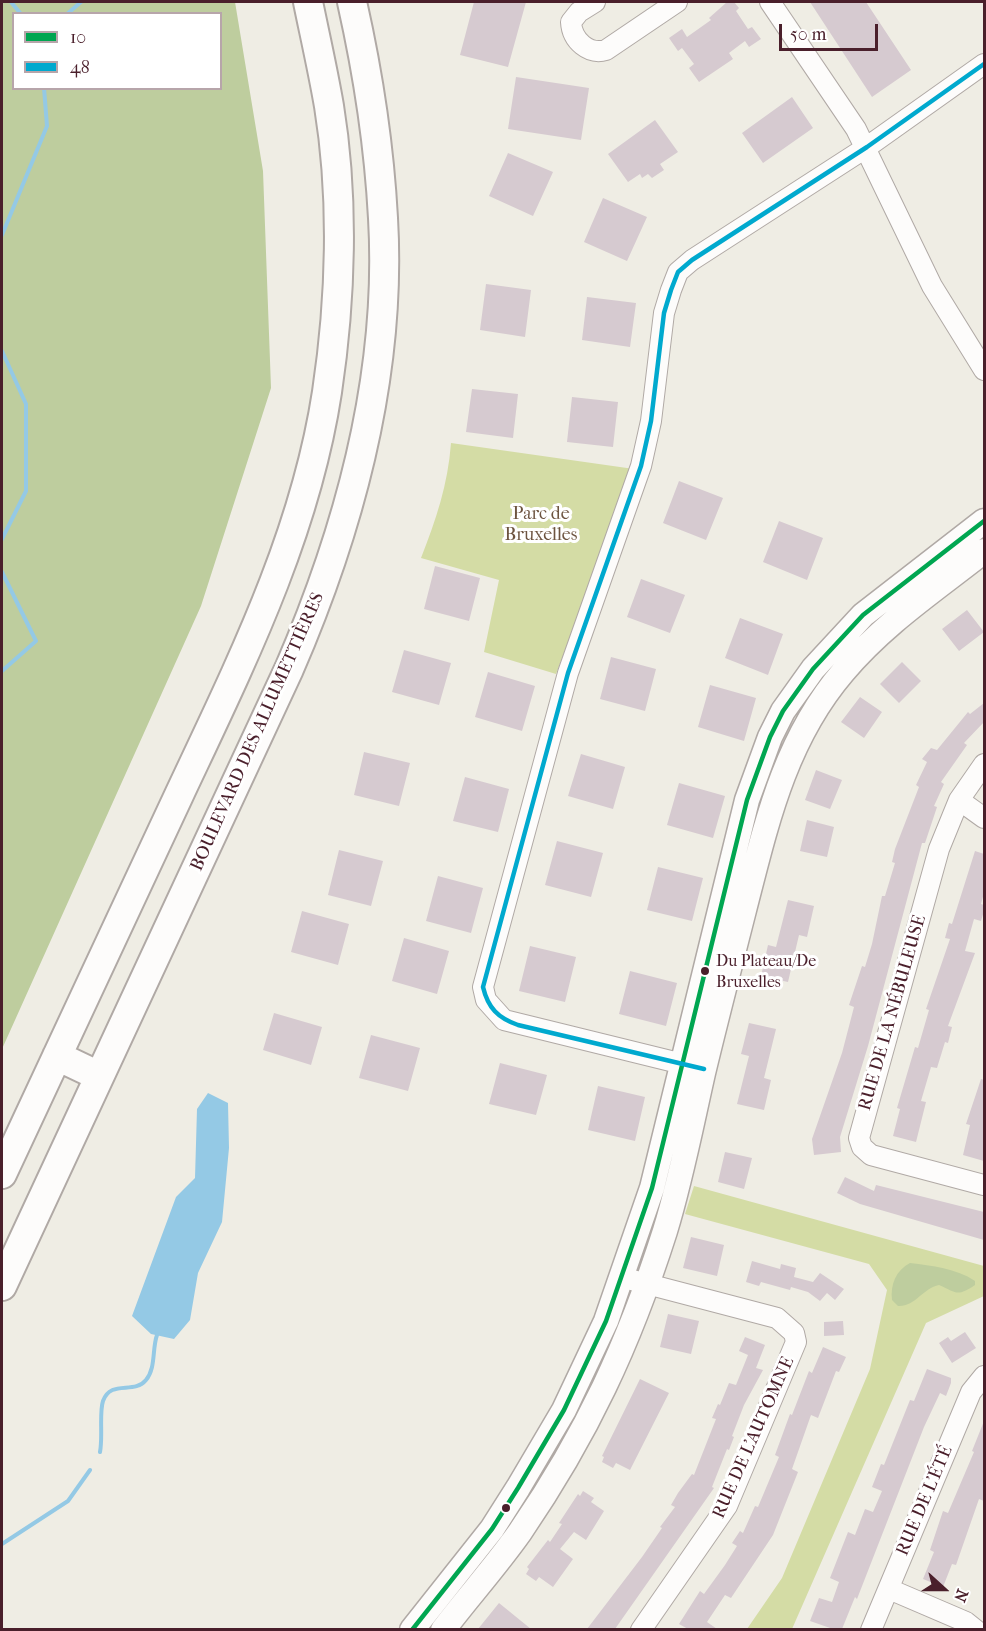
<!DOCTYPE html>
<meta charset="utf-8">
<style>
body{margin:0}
#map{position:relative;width:986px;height:1631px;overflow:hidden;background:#efede4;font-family:"IM FELL French Canon",serif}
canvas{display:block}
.frame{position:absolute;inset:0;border:3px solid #4a1f2b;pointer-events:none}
.legend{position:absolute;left:12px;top:12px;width:210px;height:78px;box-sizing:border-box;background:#fff;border:2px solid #b7a5aa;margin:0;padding:8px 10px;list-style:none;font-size:18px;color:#4a1f2b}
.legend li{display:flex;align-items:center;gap:12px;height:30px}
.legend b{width:30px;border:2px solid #b7a5aa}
.north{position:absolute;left:914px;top:1559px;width:60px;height:60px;-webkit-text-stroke:4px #fff;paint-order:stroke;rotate:111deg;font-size:16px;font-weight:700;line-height:24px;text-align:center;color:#4a1f2b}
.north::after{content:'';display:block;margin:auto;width:21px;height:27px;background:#4a1f2b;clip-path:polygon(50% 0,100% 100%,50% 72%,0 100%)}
.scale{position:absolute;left:779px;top:24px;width:99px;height:27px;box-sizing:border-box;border:3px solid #4a1f2b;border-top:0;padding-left:8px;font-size:18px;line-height:21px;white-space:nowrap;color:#4a1f2b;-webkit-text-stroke:4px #fff;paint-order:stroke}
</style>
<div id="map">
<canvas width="986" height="1631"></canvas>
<div class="frame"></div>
<ul class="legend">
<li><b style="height:8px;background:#00a651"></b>10</li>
<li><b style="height:8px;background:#00a9ce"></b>48</li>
</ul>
<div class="north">N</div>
<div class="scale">50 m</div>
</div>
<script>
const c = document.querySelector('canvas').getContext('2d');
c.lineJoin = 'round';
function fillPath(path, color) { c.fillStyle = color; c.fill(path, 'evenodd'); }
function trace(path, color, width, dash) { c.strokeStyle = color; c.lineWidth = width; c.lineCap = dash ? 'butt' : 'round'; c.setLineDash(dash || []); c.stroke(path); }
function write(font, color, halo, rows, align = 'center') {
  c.font = font + ' "IM FELL French Canon",serif'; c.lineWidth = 6; c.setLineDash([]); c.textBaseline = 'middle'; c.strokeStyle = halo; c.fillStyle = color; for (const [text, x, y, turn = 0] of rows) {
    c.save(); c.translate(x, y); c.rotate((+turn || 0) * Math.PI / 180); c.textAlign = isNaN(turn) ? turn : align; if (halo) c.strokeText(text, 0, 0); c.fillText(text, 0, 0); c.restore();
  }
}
const green = new Path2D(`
 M451,443L634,469L556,674L484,652L499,580L421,558C436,520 448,484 451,443Z
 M694,1186L984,1266V1296L926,1323L792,1629H747L782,1578L870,1369L887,1290L869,1264L685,1214Z`);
const forest = new Path2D(`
 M2,2H235L263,171L271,388L201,606L2,1049ZM14,14H220V88H14Z
 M910,1263C932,1266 956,1268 975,1281V1285C957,1297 957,1293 939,1285C923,1288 915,1307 898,1306L892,1300C890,1285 896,1270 910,1263Z`);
const water = new Path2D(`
 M208,1093L228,1103L229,1148L222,1222L198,1273L190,1320L174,1339L151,1334L132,1316L176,1197L195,1178L197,1109Z`);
const stream = new Path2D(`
 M11,2L21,14
 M67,14L81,2
 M2,235L47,126L44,88
 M2,351L26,404V491L2,539
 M2,572L36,641L2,671
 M100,1452C103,1437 99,1413 103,1401C111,1379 134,1395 146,1380C156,1368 152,1349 157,1335
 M2,1544L68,1501L90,1470`);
const building = new Path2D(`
 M474,2H526L508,67L460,55Z
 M727,2H734L739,8L736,11L748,29L752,27L761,39L749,47L745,41L729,53L733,59L699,82L689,68L694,64L682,48L678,51L669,38L682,29L687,37L711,20L709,18Z
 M810,2H866L911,70L872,97Z
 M516,77L589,88L581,140L508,129Z
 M792,97L813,128L763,163L742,133Z
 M655,120L678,152L660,164L664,170L652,178L648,174L642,178L640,174L628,182L608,154Z
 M508,153L553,172L533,216L489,196Z
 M603,198L647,217L627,261L584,242Z
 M486,284L531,290L525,337L480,330Z
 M587,297L636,303L630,347L582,340Z
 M472,389L518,394L513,438L466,432Z
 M572,397L618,402L613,447L567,442Z
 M679,481L723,498L706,540L663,523Z
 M779,521L823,538L807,580L763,562Z
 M435,566L480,578L469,621L424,609Z
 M641,579L685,595L670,633L627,617Z
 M967,610L984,632L959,651L942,629Z
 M740,618L783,634L768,675L725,658Z
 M404,650L451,663L439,705L392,692Z
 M611,657L656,669L645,711L600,699Z
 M902,662L921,681L899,703L880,684Z
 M488,672L535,686L522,731L475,717Z
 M710,685L756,698L744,741L698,727Z
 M860,697L882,712L864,738L841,722Z
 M984,703V722L964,743L967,745L941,782L944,784L934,806L937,807L925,843H922L868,1046L840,1137L841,1152L814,1155L812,1139L842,1053L854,1007L849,1005L862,966L865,967L872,944L882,896H885L895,863L892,862L895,849L919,787L916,785L927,762L922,759L931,748L937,750L968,712L970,714Z
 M364,752L410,763L399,806L354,795Z
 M581,754L625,767L613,809L568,796Z
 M816,770L842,780L830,809L805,800Z
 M465,777L509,789L498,832L453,821Z
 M679,783L725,796L713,838L667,825Z
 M807,820L834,827L827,857L800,851Z
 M557,841L603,853L591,897L545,885Z
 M339,850L383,861L371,906L328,895Z
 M975,851L984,854V893L981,904L984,905V911L981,921L974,919L965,951L975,953L948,1026L952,1027L948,1043L945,1042L937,1068L931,1067L921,1101L926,1102L916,1142L893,1136L900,1109L897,1108L915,1047L918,1048L929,1010L926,1009L950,939L945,938L949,923L952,924Z
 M658,867L703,878L692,921L647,910Z
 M438,876L483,888L471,933L426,921Z
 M788,900L814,906L807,937L799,935L788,982L761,976L768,945L776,947Z
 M302,911L349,924L338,965L291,952Z
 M404,938L449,951L437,994L392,981Z
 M530,946L576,957L565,1002L519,991Z
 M630,971L677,983L666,1026L619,1014Z
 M274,1013L322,1027L311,1065L263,1050Z
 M749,1023L776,1029L764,1078L771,1080L764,1110L737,1104L749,1056L741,1054Z
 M371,1035L420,1048L408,1091L359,1078Z
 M500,1063L547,1075L536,1115L489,1104Z
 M981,1079L984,1080V1161L963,1155L970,1125L966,1124Z
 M598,1086L645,1097L635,1141L588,1130Z
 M725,1152L752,1158L744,1189L718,1182Z
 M845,1177L874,1191L876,1185L984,1212V1240L860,1204L837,1193Z
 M691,1237L724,1245L717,1276L683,1268Z
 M752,1261L780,1269L781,1264L796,1268L794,1277L813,1282L820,1273L844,1289L835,1300L827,1293L820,1301L808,1292L791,1287L790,1290L761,1282L759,1286L746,1282Z
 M668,1314L699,1321L691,1354L660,1347Z
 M843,1321L844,1335L824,1336V1322Z
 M965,1332L976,1348L952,1363L939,1343L948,1337L951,1341Z
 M745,1337L765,1345L756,1368L763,1370L744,1405L732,1436L734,1437L729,1450L727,1449L712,1487L714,1488L615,1629H587L642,1557L662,1528L660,1527L675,1507L671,1505L678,1493L692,1474L694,1475L716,1419L712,1418L718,1404L720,1405L729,1383L736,1385L748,1355L739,1351Z
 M823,1347L846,1357L839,1372L836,1371L818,1418L811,1415L792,1469L798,1472L773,1535L731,1598L725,1595L707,1622L717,1629H688L679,1624L700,1591L704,1594L725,1565L737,1546L732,1543L740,1531L743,1533L755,1506L758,1507L779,1457L775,1455L790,1414L792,1415L809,1371L812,1373Z
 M927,1369L951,1378V1383L946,1396L940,1393L924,1427L857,1599L855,1597L842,1629H833L810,1621L819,1598L832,1602L839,1582L830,1578L848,1532L855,1535L865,1509L873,1512L882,1491L872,1487L881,1464L884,1465L910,1400L914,1401Z
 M640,1379L669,1393L630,1470L616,1463L613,1468L602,1462L604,1457L602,1456Z
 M984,1421V1501L979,1499L956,1565L952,1564L943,1587L923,1579L934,1552L930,1550L943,1511L948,1513L974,1452L972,1451Z
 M583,1491L594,1498L591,1502L604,1511L586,1540L574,1532L560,1549L573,1559L553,1587L539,1577L536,1581L526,1574L529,1569L527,1567L548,1540L550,1542L562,1524L559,1523L578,1494L580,1496Z
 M499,1603L531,1629H478Z`);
const minor = new Path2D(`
 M595,2L579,12L571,22C572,41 589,55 606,50L677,2
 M770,2L856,129L932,286L984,370
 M984,764L959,800L939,849L859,1138L862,1147L871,1155L984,1185
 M959,800L984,818
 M695,1067L504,1020L486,1000L483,987L568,673L641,466L651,421L664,313L671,290L678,272L692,260L867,147L984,64
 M632,1280L777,1318L794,1333L796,1342L727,1506L641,1630
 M889,1589L966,1622L976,1630
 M871,1630L971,1392L984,1376`);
const major = new Path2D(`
 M412,1630L492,1529L518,1488L564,1410L606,1321L652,1188L747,800L770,737L783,711L813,669L863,615L984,521
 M443,1630C468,1597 496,1566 520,1532C587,1434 629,1344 665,1231C681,1179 691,1126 703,1073C716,1019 730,965 744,910C766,825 784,741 843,672C883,624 936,589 984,551`);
const highway = new Path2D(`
 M57,1056L99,1076
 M2,1174C61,1048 120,921 179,795C240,665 305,536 327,392C341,299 344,198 329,106C323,71 315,36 308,2
 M2,1286L289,669C350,528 392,372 383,218C379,144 368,73 352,2`);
const bus1 = new Path2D(`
 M412,1630L492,1529L518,1488L564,1410L606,1321L652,1188L747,800L770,737L783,711L813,669L863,615L984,521`);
const bus2 = new Path2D(`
 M704,1069L518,1025C498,1018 488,1008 483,987L568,673L641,466L651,421L664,313L671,290L678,272L692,260L867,147L984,64`);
const markers = [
 [705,971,5,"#4a1f2b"],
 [506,1508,5,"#4a1f2b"]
];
const busNames = [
 ["Du Plateau/De",716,962],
 ["Bruxelles",716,983]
];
const parkNames = [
 ["Parc de",541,515],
 ["Bruxelles",541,536]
];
const streetNames = [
 ["BOULEVARD DES ALLUMETTIÈRES",258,732,-66],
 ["RUE DE LA NÉBULEUSE",893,1013,-74],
 ["RUE DE L'AUTOMNE",754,1438,-66],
 ["RUE DE L'ÉTÉ",925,1501,-67]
];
fillPath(green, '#d4dca5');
fillPath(forest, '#becd9e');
fillPath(water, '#94c9e5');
trace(stream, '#94c9e5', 4);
fillPath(building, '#d6cad0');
trace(minor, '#b0a9a5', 22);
trace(major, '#b0a9a5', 27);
trace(highway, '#b0a9a5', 32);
trace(minor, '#fdfcfb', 20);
trace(major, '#fdfcfb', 24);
trace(highway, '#fdfcfb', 28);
trace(bus1, '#00a651', 4.5);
trace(bus2, '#00a9ce', 4.5);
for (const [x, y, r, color] of markers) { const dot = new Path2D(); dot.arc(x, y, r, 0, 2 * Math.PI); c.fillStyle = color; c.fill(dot); trace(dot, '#fff', 2); }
write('16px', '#4a1f2b', '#fff', busNames, 'left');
write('18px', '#6d5440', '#fff', parkNames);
write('18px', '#4a1f2b', '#fff', streetNames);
</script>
